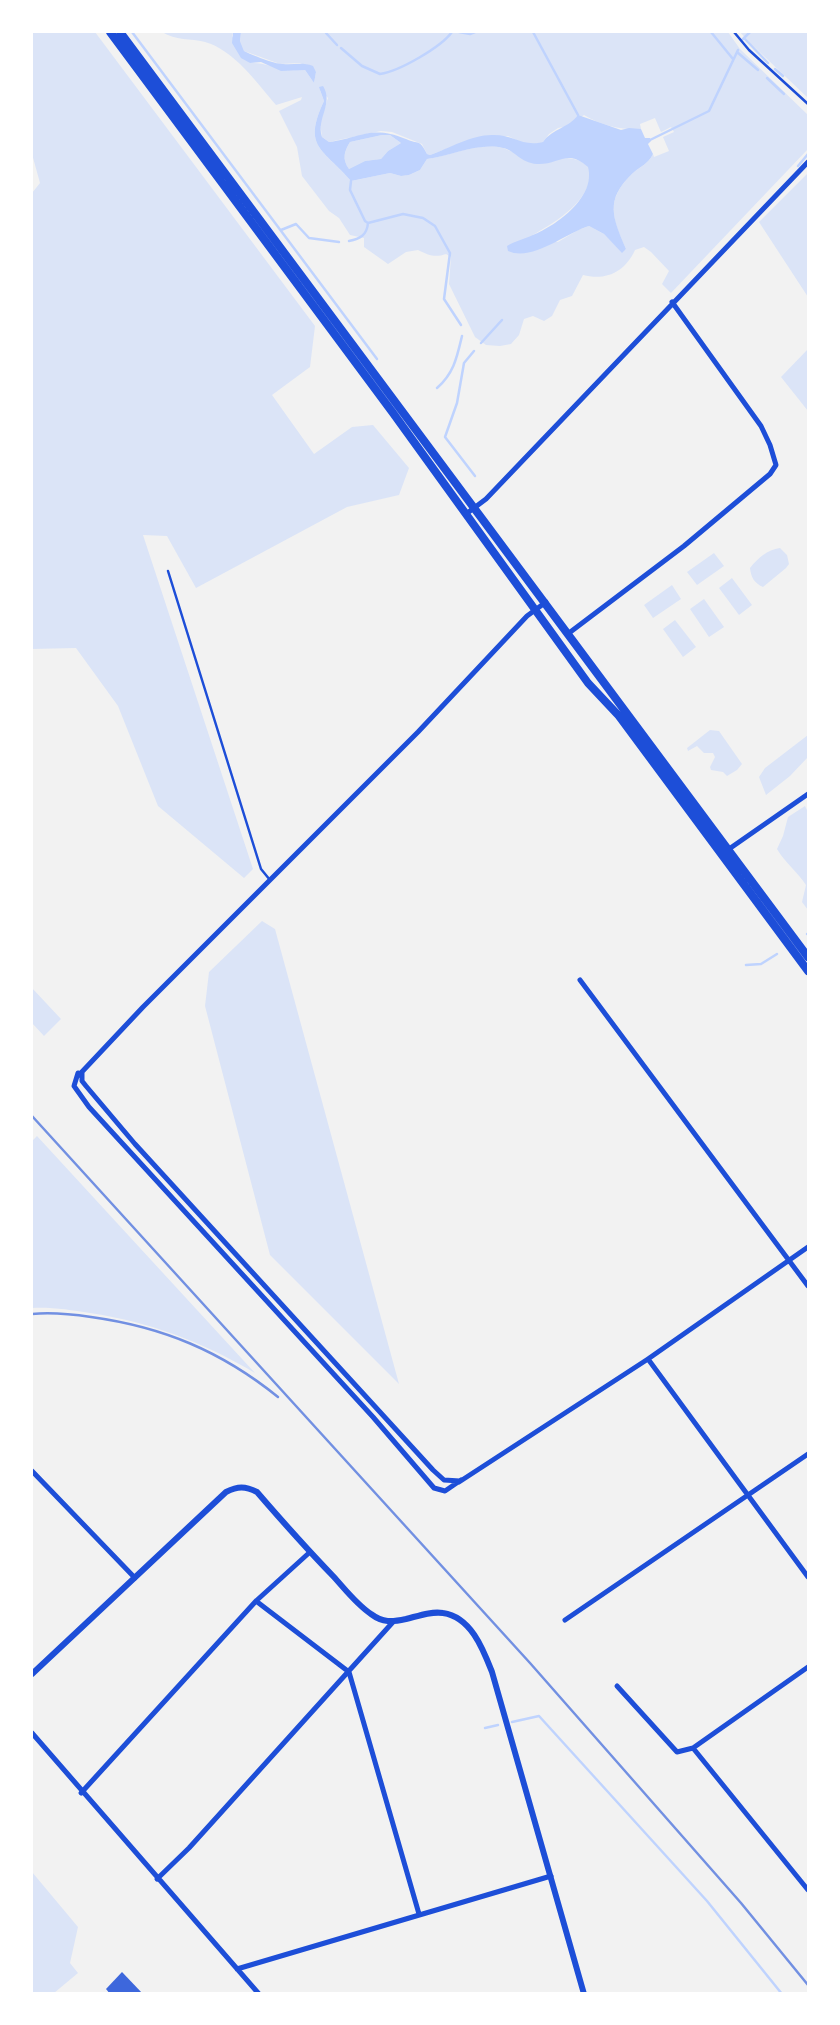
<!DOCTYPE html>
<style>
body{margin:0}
#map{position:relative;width:840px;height:2025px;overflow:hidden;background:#f2f2f2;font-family:"Roboto Serif",serif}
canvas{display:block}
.frame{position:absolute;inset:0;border:33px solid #fff;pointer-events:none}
</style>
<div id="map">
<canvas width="840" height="2025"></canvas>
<div class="frame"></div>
</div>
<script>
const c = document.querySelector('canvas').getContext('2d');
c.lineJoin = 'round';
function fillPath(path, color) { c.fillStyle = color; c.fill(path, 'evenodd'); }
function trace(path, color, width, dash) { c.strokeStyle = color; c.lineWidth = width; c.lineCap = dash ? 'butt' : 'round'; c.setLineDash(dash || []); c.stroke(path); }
const green = new Path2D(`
 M32,32H95L315,326L310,367L272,395L314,454L352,427L373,425L409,468L399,495L347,507L196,588L167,536L143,535L253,869L244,878L158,806L118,706L76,648L32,649V193L40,183L32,154Z
 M162,32H233L232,36L250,63C263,62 274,68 286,70C293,71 298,69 305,70L314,83L316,72L300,63L280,64L244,51L240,41L241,32H728L740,49L808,115V149L671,293L662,284L669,271L651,252L644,247L635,250C625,272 606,281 583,275L572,296L560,300L552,316L544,321L533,316L524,319L519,335L511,344L500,346L486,345L475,337L449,284L451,257L446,254C435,258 428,255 418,250L406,252L388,264L364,247V238L350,235L339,218L329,211L302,176L297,147L279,111L301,100L302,97L276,105C257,83 234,50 205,42C190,38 176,41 162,32ZM320,90L328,98L320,122L322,137L329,142L381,131L392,132L422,144L427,154L430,155L476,138L508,136L524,144L532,145L543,142L549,134L558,128L568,126L584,115C603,126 620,130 641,129L640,124L655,118L661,132L671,127L674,132L663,137L669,151L654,157L653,154C648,164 641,166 633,173C605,199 612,218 626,249L622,252L604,234L589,226L578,230L558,242L533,235C557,221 595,199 589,167C577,157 570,158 556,158C541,158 525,153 510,151C486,138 452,156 427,159L420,170L409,175L401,176L390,173L351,181C323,148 302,148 324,101Z
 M740,32H808V98L746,39Z
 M382,135H390L401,143L388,151L381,159L365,161L349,169C342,159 344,152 350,142Z
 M808,173V297L759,222Z
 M808,349V411L781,377Z
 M780,548L787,555L789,564L786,568L763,587C754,583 751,577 750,568C758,558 767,550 780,548Z
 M714,553L724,566L697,585L687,572Z
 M732,578L752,605L739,615L719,588Z
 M672,585L681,599L653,618L644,605Z
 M704,599L724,627L709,637L690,609Z
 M675,620L696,647L683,657L663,629Z
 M710,730L719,731L742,764L737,770L727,776L723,772L711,770L710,767L715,757L713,753H704L697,746L688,751L687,748Z
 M808,735V757L790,776L766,795L759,777L765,768Z
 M805,806L808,812V910L802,902L806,885C797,871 785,863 777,849L783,836L788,817Z
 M262,921L275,929L399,1384L270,1255L205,1006L209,972Z
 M32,988L61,1019L44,1036L32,1023Z
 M37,1136L255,1373C203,1342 150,1322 90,1313C70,1310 52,1307 32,1308V1141Z
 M32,1872L78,1927L70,1963L78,1973L54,1993H32Z`);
const water = new Path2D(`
 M233,32H241L240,41L244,51C252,55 274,64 283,64C294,65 302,62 313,66L316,72L314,83L305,70L281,71L261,62L250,63L241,58L232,43Z
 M323,86C334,104 316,118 322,137L329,142C363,137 372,125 406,139C419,145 419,138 427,154L430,155C450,148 473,134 494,135C514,135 522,147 543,142C553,128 569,128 578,115L621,130L629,128L641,129L645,138H650L651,141L648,144L653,154C648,164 641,166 633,173C604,200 613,218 626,249L622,253L604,234L589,226C566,233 532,262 508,251L507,246C515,241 524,239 533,235C557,225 596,197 588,167C567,148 559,165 537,164C520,163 515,150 503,148C479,142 451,156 427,159L420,170L409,175L401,176L390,173L351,181C323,148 302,148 324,101L319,87ZM382,135H390L401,143L388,151L381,159L365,161L349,169C342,159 344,152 350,142Z`);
const stream = new Path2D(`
 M132,32L377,359
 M459,32L470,34L475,32
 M533,32L578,115
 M711,32L733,59
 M326,33L337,45
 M744,38L768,63
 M743,39L750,32
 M341,48L362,66L380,74C400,71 441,47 452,32
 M737,52L758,70
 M775,69L783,76
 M767,78L784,94
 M650,140L709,111L738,50
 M798,166L808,154
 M351,181L350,190L365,221L368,223L403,214L423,218L435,226L450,253L444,299L461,325
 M281,230L296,224L309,238L339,242
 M349,241C360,239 367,235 368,223
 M481,343L502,320
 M474,351L464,363L457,403L445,437L475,476
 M437,388C454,373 457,357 462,336
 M807,934H808
 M746,965L761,964L777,954
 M512,1722L539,1716L707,1901L782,1994
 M485,1728L498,1725`);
const building = new Path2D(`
 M122,1972L143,1994H110L106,1989Z`);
const service = new Path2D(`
 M734,32L749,50L808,104
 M168,571L261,869L270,880`);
const minor = new Path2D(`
 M466,514L486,499L808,162
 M569,633L684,546L770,474L776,465L770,445L761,426L672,302
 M729,849L808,794
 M580,980L808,1286
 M82,1072V1081L86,1086L135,1144L433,1470L444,1480L460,1481
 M78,1073L74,1086L89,1107L373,1417L434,1488L445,1491L461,1480
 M79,1075L143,1007L418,732L527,616L546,602
 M648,1359L808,1577
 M32,1471L135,1578
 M459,1482L648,1359L808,1247
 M256,1601L349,1672L419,1914
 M565,1620L808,1454
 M617,1686L677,1752L693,1748L808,1667
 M32,1733L259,1994
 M693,1748L808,1890
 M81,1793L256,1601L310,1552
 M157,1879L189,1848L393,1622
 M237,1969L551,1876`);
const tertiary = new Path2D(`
 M32,1674L226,1492C238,1486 245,1486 257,1492C282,1521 307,1549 333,1576C345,1589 356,1604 371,1614C383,1623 392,1622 406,1619C418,1616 431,1611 443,1613C471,1617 483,1649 492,1672L584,1994`);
const primary = new Path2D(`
 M110,32L393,413L588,683L619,716L808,971
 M120,32L808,957`);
const rail = new Path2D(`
 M32,1116L530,1663L741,1903L808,1985
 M32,1314C52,1312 71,1314 91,1317C163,1327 221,1351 278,1397`);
fillPath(green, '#dbe4f7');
fillPath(water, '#bfd3fe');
trace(stream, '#bfd3fe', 2.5);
fillPath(building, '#3d67dc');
trace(service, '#1d4ed8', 2.5);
trace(minor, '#1d4ed8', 5);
trace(tertiary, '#1d4ed8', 6);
trace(primary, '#1d4ed8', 8);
trace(rail, '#7290e2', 2.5);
</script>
